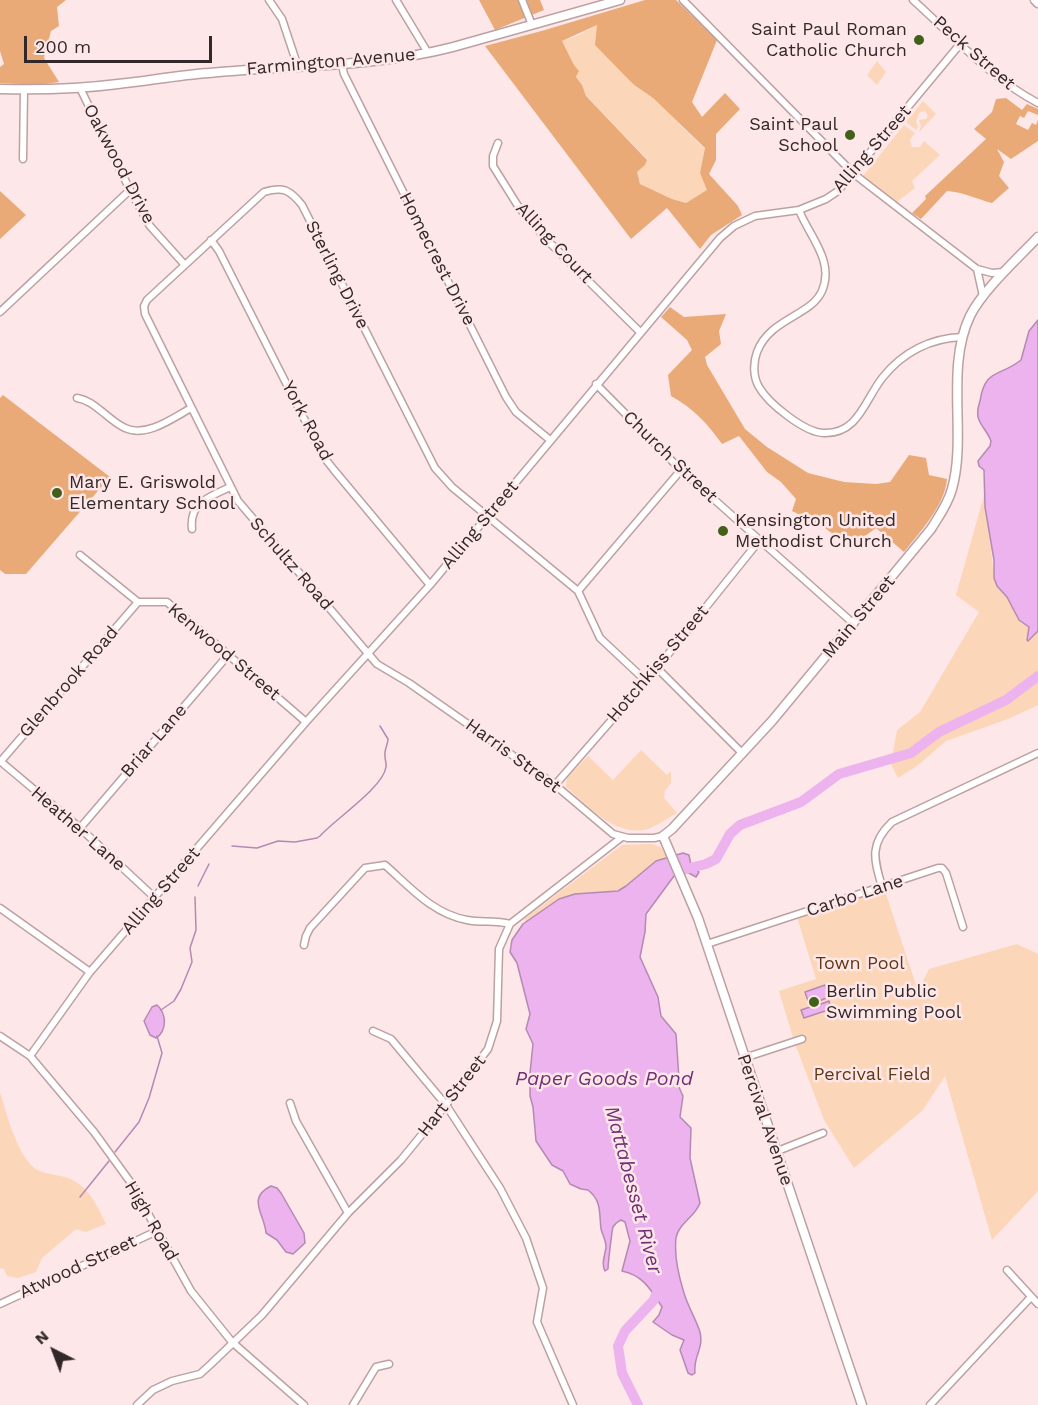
<!DOCTYPE html>
<style>
body{margin:0}
#map{position:relative;width:1038px;height:1405px;overflow:hidden;background:#fee7e8;font-family:"Work Sans",sans-serif}
canvas{display:block}
.north{position:absolute;left:24px;top:1321px;width:60px;height:60px;-webkit-text-stroke:4px #fee7e8;paint-order:stroke;rotate:318deg;font-size:16px;font-weight:700;line-height:24px;text-align:center;color:#332829}
.north::after{content:'';display:block;margin:auto;width:21px;height:27px;background:#332829;clip-path:polygon(50% 0,100% 100%,50% 72%,0 100%)}
.scale{position:absolute;left:24px;top:36px;width:188px;height:27px;box-sizing:border-box;border:3px solid #332829;border-top:0;padding-left:8px;font-size:18px;line-height:21px;white-space:nowrap;color:#332829;-webkit-text-stroke:4px #fee7e8;paint-order:stroke}
</style>
<div id="map">
<canvas width="1038" height="1405"></canvas>
<div class="north">N</div>
<div class="scale">200 m</div>
</div>
<script>
const c = document.querySelector('canvas').getContext('2d');
c.lineJoin = 'round';
function fillPath(path, color) { c.fillStyle = color; c.fill(path, 'evenodd'); }
function trace(path, color, width, dash) { c.strokeStyle = color; c.lineWidth = width; c.lineCap = dash ? 'butt' : 'round'; c.setLineDash(dash || []); c.stroke(path); }
function write(font, color, halo, rows, align = 'center') {
  c.font = font + ' "Work Sans",sans-serif'; c.lineWidth = 5; c.setLineDash([]); c.textBaseline = 'middle'; c.strokeStyle = halo; c.fillStyle = color; for (const [text, x, y, turn = 0] of rows) {
    c.save(); c.translate(x, y); c.rotate((+turn || 0) * Math.PI / 180); c.textAlign = isNaN(turn) ? turn : align; if (halo) c.strokeText(text, 0, 0); c.fillText(text, 0, 0); c.restore();
  }
}
const green = new Path2D(`
 M597,25L633,85L653,98L705,149L700,173L708,190L686,203L672,199L640,184L637,172L645,165L647,159L586,96L582,85L576,77L579,71L574,65L562,41L577,36Z
 M877,61L886,72L877,85L867,75Z
 M923,101L936,114L919,132L921,126L919,120L926,119L928,116L925,111L920,112L916,121L918,127L916,130L906,122Z
 M904,125L915,133L910,140L912,147H920L924,141L940,155L912,181L915,188L897,202L863,176Z
 M985,492L994,578L999,589L1007,597L1019,620L1029,627L1028,634L1033,637L1038,631V705L1008,719L946,741L917,766L898,778L891,764L897,730L920,712L979,612L956,595Z
 M641,750L667,775L671,771V783L665,791L664,798L677,813C668,818 658,825 648,829C616,838 587,805 566,787L567,778L588,756L613,780Z
 M652,844L661,847L667,858L624,890L572,895L526,922L524,919L622,845Z
 M884,888L918,991L929,969L1017,944L1038,954V1191L992,1240L945,1076L923,1110L854,1168L824,1120L794,1041L779,991L816,979L797,917Z
 M0,1092C7,1115 15,1147 31,1165C39,1174 54,1174 65,1177C88,1184 96,1204 106,1224L86,1232L76,1229L42,1258L36,1272L18,1278L7,1276L4,1269L0,1268Z`);
const forest = new Path2D(`
 M0,0H66L57,7L59,26L51,31L44,58L59,82L39,85L0,83V67L4,64L0,51Z
 M479,0H540L544,10L495,30Z
 M645,0H676L717,40L692,102L702,117L725,93L740,109L716,134V160L709,174L738,206L742,215L711,235L700,249L667,208L631,239L485,46L545,30ZM597,25L595,45L634,85L653,98L705,148L700,173L707,190L686,203L672,199L640,184L637,172L645,165L647,160L586,96L582,85L576,77L579,71L574,65L562,41Z
 M1006,98L1022,110L1027,104L1038,109V115L1028,111L1024,118L1020,116L1016,124L1028,130L1032,123L1036,125L1038,120V141L1011,159L997,149L1004,162L999,176L1009,188L992,203C976,199 964,192 947,191L921,219L912,213L926,199L925,196L986,139L974,129L992,112L996,99Z
 M0,191L26,215L0,239Z
 M670,307L684,317L726,314L719,331L721,344L705,357L707,365L745,429L767,447L808,473L844,482L876,484L890,482L909,455L926,458L929,475L947,479C945,505 920,532 904,552L876,528L850,547L821,525L792,511L796,499L781,482L767,472L739,436L722,444C708,424 693,408 671,396L668,375L692,350L687,340L661,317Z
 M3,395L110,477L26,574H5L0,570V398Z`);
const water = new Path2D(`
 M1038,320V631L1028,641L1027,640L1029,627L1019,620L1007,597L997,586L994,578V560L985,507L984,470L979,466L978,461L990,446L991,441C988,433 982,427 979,420C976,414 978,407 980,401C985,368 1000,377 1021,360L1029,331Z
 M683,853L689,855L691,865L699,872L696,877L687,872L674,876L646,914L645,932L640,957L658,997L661,1016L676,1034L679,1079L678,1085L683,1096L680,1117L691,1128L690,1158L700,1203C695,1217 678,1224 676,1238C674,1255 679,1277 684,1293C688,1307 696,1319 700,1332C704,1350 693,1355 695,1373L692,1375L688,1373L680,1350L684,1340L672,1335L653,1322L659,1315L662,1307C651,1290 643,1275 622,1271L630,1241L625,1222L621,1220C616,1223 616,1222 613,1227C612,1230 608,1264 608,1269L605,1271C601,1263 605,1256 606,1247C606,1240 603,1236 601,1229C599,1213 602,1201 588,1190L581,1189L570,1184L563,1171L552,1165L536,1141L533,1107L530,1096V1073L533,1044L526,1029L530,1014L517,963L510,952L512,940L523,924L559,899L575,894L618,891L626,886L656,861Z
 M825,985L829,997L819,1001L821,1004L829,1001L831,1009L804,1018L801,1010L810,1007L805,992Z
 M157,1005C167,1014 167,1031 156,1038L150,1035L144,1021L152,1007Z
 M271,1186L277,1188L281,1193L304,1233L305,1243L293,1254L286,1252L277,1240L266,1233C265,1215 246,1198 271,1186Z`);
const stream = new Path2D(`
 M232,846L257,848L278,841L295,842L317,838L320,836C335,819 383,788 386,767C387,763 384,758 385,753C385,748 388,744 388,739L380,726
 M198,886L209,864
 M161,1010L174,1001L181,989L192,962L190,948L196,930L195,897
 M115,1152L139,1122L149,1098L162,1053L157,1036
 M80,1197L109,1161`);
const river = new Path2D(`
 M678,871L706,864L716,859L730,834L740,825L801,802L839,774L911,753L939,732L1006,700L1038,676
 M638,1405L622,1373L618,1346L625,1331L654,1300L659,1286`);
const minor = new Path2D(`
 M269,0L282,19L298,67
 M396,0L428,53
 M522,0L532,25
 M683,0L854,174L977,269L983,296
 M913,0C952,35 990,78 1038,103
 M342,65L344,74L506,397L516,412L550,440
 M80,88L130,190L150,226L184,264
 M498,143L493,156V166L518,206L544,237L640,332
 M23,159L24,90
 M799,210C809,236 835,261 822,291C811,316 770,318 757,352C753,363 753,377 759,387C768,403 805,433 824,433C859,434 865,399 883,377C903,352 931,338 962,337
 M211,240L219,251L323,456L334,470L430,585
 M977,269L992,273L1004,272
 M0,312L130,190
 M596,384L681,470L854,624
 M77,398C89,400 96,407 105,414C111,419 118,425 125,428C146,438 173,418 191,408
 M192,529C189,502 210,497 230,487
 M80,555L138,602H167L306,722
 M578,591L681,470
 M657,668L742,753
 M646,681L600,638L578,591L452,487L435,468L302,205C290,190 283,186 264,192L147,300L144,306L145,314L238,501L377,664L409,683L555,785L613,834L628,838H654L663,836
 M0,761L80,828L155,898
 M1,761L138,602
 M555,785L657,668L759,541
 M80,828L229,654
 M882,887C874,859 869,844 892,822L1038,753
 M0,908L90,972
 M707,944L938,868H942L946,873L963,927
 M304,945L306,936L310,928L365,868L385,865C410,887 433,914 467,920C481,923 495,920 510,924
 M373,1031L391,1039L446,1105L500,1188L526,1238L543,1288L537,1322L573,1405
 M0,1036L30,1056L94,1132L131,1183L191,1291L232,1342L304,1405
 M30,1056L90,972L306,722L430,585L720,238L734,226L755,216L799,210L826,199L838,191L961,43
 M744,1058L802,1039
 M290,1103L296,1121L348,1213
 M775,1152L823,1133
 M1007,1270L1038,1304
 M0,1304L157,1231
 M137,1405L153,1390L172,1381L200,1374L211,1364L262,1315L348,1213L401,1160L446,1105L488,1049L497,1021L499,949L510,924L622,837
 M353,1405L376,1367L389,1364
 M930,1405L1031,1297`);
const major = new Path2D(`
 M1035,0L1038,3
 M0,89C39,90 79,89 118,84C148,81 178,75 209,73C290,65 372,68 453,47L620,0
 M862,1405L698,918L663,836L672,829L772,721L931,529C939,516 948,504 952,489C967,436 945,368 970,316C983,290 1017,259 1038,237`);
const markers = [
 [919,40,6,"#406117"],
 [850,135,6,"#406117"],
 [57,493,6,"#406117"],
 [723,531,6,"#406117"],
 [814,1002,6,"#406117"]
];
const poiNames = [
 ["Saint Paul Roman",907,30,"right"],
 ["Catholic Church",907,51,"right"],
 ["Saint Paul",838,125,"right"],
 ["School",838,146,"right"],
 ["Mary E. Griswold",69,483],
 ["Elementary School",69,504],
 ["Kensington United",735,521],
 ["Methodist Church",735,542],
 ["Berlin Public",826,992],
 ["Swimming Pool",826,1013]
];
const streetNames = [
 ["Peck Street",974,53,41],
 ["Farmington Avenue",331,62,-5],
 ["Alling Street",872,149,-49],
 ["Oakwood Drive",119,164,62],
 ["Alling Court",554,243,47],
 ["Homecrest Drive",437,259,63],
 ["Sterling Drive",337,275,63],
 ["York Road",307,421,62],
 ["Church Street",670,457,44],
 ["Alling Street",480,525,-50],
 ["Schultz Road",291,564,49],
 ["Main Street",859,617,-50],
 ["Kenwood Street",224,652,40],
 ["Hotchkiss Street",658,664,-50],
 ["Glenbrook Road",69,682,-49],
 ["Briar Lane",154,741,-49],
 ["Harris Street",513,756,36],
 ["Heather Lane",78,829,41],
 ["Alling Street",161,891,-49],
 ["Carbo Lane",855,896,-18],
 ["Hart Street",452,1096,-52],
 ["Percival Avenue",765,1120,71],
 ["High Road",151,1221,60],
 ["Atwood Street",78,1267,-25]
];
const parkNames = [
 ["Town Pool",860,964],
 ["Percival Field",872,1075]
];
const waterNames = [
 ["Paper Goods Pond",604,1079],
 ["Mattabesset River",633,1190,75]
];
fillPath(green, '#fcd6b8');
fillPath(forest, '#e9aa77');
fillPath(water, '#ecb3ee');
trace(water, '#b489b3', 1.5);
trace(stream, '#b489b3', 1.5);
trace(river, '#ecb3ee', 10);
trace(minor, '#bca1a3', 9);
trace(major, '#bca1a3', 11);
trace(minor, '#fff', 6);
trace(major, '#fff', 8);
for (const [x, y, r, color] of markers) { const dot = new Path2D(); dot.arc(x, y, r, 0, 2 * Math.PI); c.fillStyle = color; c.fill(dot); trace(dot, '#fee7e8', 2); }
write('18px', '#332829', '#fee7e8', poiNames, 'left');
write('18px', '#332829', '#fee7e8', streetNames);
write('18px', '#613710', '#fee7e8', parkNames);
write('italic 20px', '#713075', '#fee7e8', waterNames);
</script>
